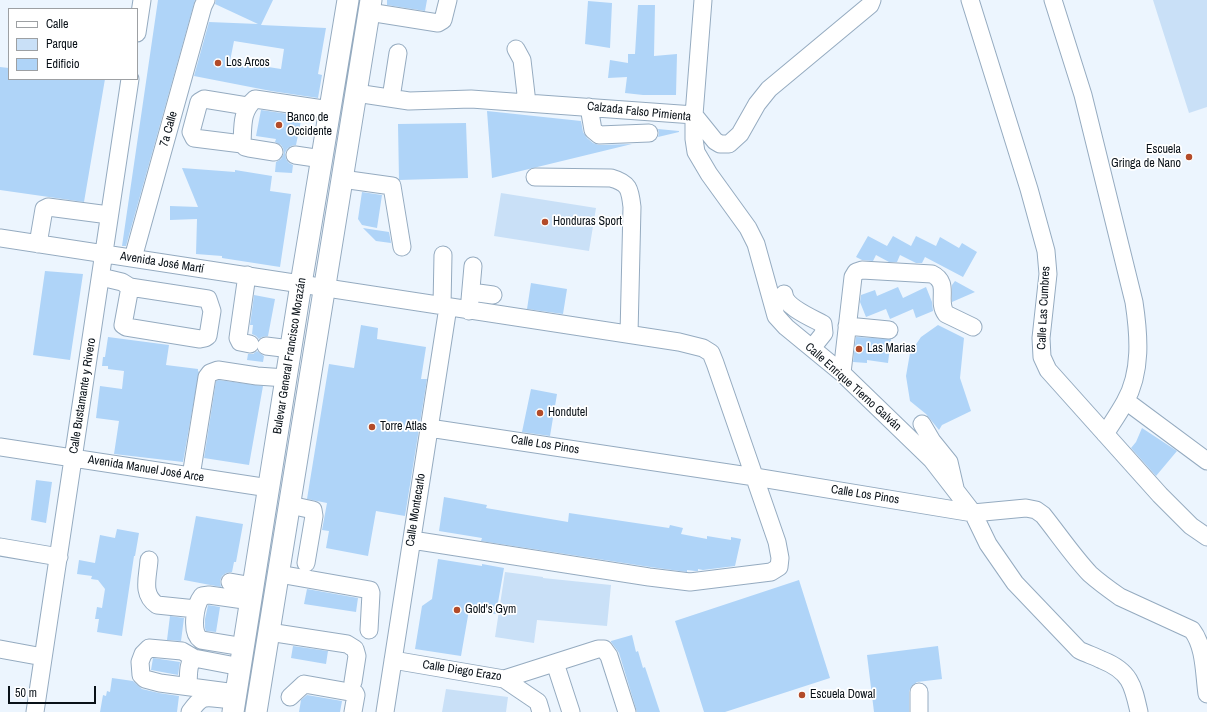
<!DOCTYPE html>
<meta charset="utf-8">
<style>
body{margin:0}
#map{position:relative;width:1207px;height:712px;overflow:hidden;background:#ecf5fe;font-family:"Archivo Narrow",sans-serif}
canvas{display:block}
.legend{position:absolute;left:8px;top:8px;width:130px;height:72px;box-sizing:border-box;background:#fff;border:1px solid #9da0a3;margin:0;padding:5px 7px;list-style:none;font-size:12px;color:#091118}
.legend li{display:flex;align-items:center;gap:8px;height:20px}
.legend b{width:20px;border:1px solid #9da0a3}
.scale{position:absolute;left:8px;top:686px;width:88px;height:18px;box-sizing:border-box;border:2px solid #091118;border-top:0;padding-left:5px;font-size:12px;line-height:14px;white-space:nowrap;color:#091118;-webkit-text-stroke:3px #fff;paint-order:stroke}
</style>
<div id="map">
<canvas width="1207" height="712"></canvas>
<ul class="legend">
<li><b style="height:5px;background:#fff"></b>Calle</li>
<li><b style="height:11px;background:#c9e0f7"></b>Parque</li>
<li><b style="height:11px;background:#afd4f8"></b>Edificio</li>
</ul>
<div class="scale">50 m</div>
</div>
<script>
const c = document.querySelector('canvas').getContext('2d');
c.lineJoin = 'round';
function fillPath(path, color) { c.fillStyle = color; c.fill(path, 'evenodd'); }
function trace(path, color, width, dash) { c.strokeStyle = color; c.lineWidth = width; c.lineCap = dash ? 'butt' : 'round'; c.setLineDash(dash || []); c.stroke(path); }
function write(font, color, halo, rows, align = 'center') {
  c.font = font + ' "Archivo Narrow",sans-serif'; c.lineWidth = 3.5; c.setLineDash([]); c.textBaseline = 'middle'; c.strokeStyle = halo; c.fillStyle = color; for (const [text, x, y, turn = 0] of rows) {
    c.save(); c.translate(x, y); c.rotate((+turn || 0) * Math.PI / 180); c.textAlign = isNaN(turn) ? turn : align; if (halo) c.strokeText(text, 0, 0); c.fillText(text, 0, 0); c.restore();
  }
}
const green = new Path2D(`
 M1153,0H1207V107L1189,113Z
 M501,193L596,208L589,251L494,236Z
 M505,572L543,577V578L611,585L607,626L537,620L534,643L495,637Z
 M446,689L508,697L506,712H442Z`);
const building = new Path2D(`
 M158,0H195L126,246H122Z
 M216,0H273L261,25L326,28L318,74L322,75L318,98L271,91L194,76L209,22L258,24L215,4ZM234,41L284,49L281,69L230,61Z
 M387,0H427L425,11L387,5Z
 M588,1L612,3L610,48L585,44Z
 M638,5H655L654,56L677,54L676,95H643L625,93L627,77L608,78L610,60L628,63V54H635Z
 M0,67L9,68V79H105L84,202L0,190Z
 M261,110L302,116L296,145L291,146L287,149L285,153L286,159L289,163L293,165L292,173L275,172L276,162L281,159L284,153L283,148L281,145L275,142L276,139L256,136Z
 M487,111L581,121L583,132L587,138L593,143L599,145L632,144L492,178Z
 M466,123L468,178L399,180L398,124Z
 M658,129L679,131V132L658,137L659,133Z
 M182,168L235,172V170L272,176L270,191L291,194L280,267L222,258V256L196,254L197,219L170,220V206L198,207Z
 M362,192L382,195L377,228L362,225L358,219Z
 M363,228L389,232L391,243L376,241Z
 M868,236L887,246L893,236L911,246L916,236L936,246L940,237L959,248L962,243L977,252L963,277L925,257L922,263H916L900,255L897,262H889L876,255L873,261L862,260L856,257Z
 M45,271L83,274L70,360L33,355Z
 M955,281L975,292L952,302V285Z
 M531,283L567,289L563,314L527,309Z
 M898,287L903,298L926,287L932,302L933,311L916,318L913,309L890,319L886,309L866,317L860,302L861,295L875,290L877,296Z
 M254,295L275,299L268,336L262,337L259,339L256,336L252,334L253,325H250Z
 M361,325L378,328L377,339L426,347L421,379H427L405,516L376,511L368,556L326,548L329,531L322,530L327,503L307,499L329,364L354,368Z
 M938,325L964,338L960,378L971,411L942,425L939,430L926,414L910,401L906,376L910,353L921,337Z
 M108,337L169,345L166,365L198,369V371L199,372L183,462L114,454L119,421L96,418L100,386L122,389L124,371L108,369V366H102L103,357H105Z
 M856,337L891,339L888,363L867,360V363L853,362Z
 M257,351L264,356L263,362L247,360L248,354H253Z
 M219,380L263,386L249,465L204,458L216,381Z
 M531,389L557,394L550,436L522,432Z
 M1142,428L1177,451L1156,476L1131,448L1136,442Z
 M36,480L52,482L46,523L31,520Z
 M444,497L487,505L486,508L568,522L569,513L669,528L670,525L683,528L681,534L707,539V536L731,540V537L741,539L735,566L703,570L698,569V571H695L687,570V572L650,567L481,541L482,538L439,531Z
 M196,516L243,524L236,562H234L232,572L226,573L222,576L220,581L221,587L184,580Z
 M117,529L139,533L135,556H134L122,636L97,632L99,619H95L97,607L102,608L105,589L98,580L91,579L92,576L77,574L79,560L95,563L100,535L115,538Z
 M438,559L482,566V564L504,568L496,614L469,610L461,656L415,649L422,606L432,599Z
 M799,580L830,678L725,712H704L675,621Z
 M307,589L358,598L356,612L304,604Z
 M208,605L220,607L216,632L206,631L205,628V619Z
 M170,616L184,618L181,641L167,640Z
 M632,635L636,652L638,651L643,668L645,667L660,712H637L619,653L611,642V641Z
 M293,646L328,651L326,664L291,658Z
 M938,646L942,679L917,682L911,687L909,692V712H874L867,655Z
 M153,658L180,662L178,675L151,670Z
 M112,678L133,681L142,689L159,693L179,696L177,712H100L103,695L106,696L107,691L110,692Z
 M307,695L342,701L340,712H299L301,700Z`);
const minor = new Path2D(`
 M703,0L694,115V139L696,152L709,174L748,228L756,244L776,316L786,327L842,373L932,460L973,513L988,544L1015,583L1079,650C1087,654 1094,656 1102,660C1130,671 1133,685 1139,712
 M970,0L1029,189L1046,251L1048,274L1041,338L1042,357L1048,370L1160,495L1191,526L1207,537
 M1053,0L1083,95L1134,302C1139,335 1142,372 1125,402C1119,413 1112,423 1105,434
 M369,12L438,23L443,20L448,0
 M137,33L142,0
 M516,49L522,60L527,103
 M356,93L409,101L471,99L694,115L715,141L720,144H729L740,134L757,104L769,89L870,5L872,0
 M391,98L398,53
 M589,107L593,130L599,135L649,133
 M242,144L194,138L191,132L199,102L204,99L247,106
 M274,152L249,148L245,147L242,144C243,126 241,111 255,99L330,110
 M295,155L322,159
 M535,177L611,178C629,183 630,189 632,207L629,334
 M342,179L392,186L402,247
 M0,238L679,342L703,348L711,353L715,363L777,542L780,558L779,567L771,572L690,582L649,577L412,540
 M38,244L44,209L48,207L109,215
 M133,258L203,6L206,0
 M247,275L238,338L240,342L250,344
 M101,277L122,282L130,287L208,299L212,311L208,336L205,338L200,339L126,327L123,325L130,287
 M471,292L493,295
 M784,294C785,307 812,318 823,324L824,333L812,348
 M442,306L443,255
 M469,311L473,266
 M847,326L889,330
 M266,346L291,349
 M842,373L853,277L856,272L862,270L932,274C951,283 936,301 946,314L973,327
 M1126,401L1207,461
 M922,424L932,441L949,462L955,488
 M429,428L755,477L973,513L1026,508L1036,510L1043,515C1059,535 1073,556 1090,574C1099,582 1110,590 1120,597L1192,630C1205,647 1204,673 1207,694
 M0,447L269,488
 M191,476L207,377L210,373L218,370L257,376L286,378
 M290,505L313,510L314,516L306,563
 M0,547L59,557
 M149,560C148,577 141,594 157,605L196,609
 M279,574L370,590L371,593L369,630
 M230,582L253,586
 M269,632L347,644L355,649L357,656L353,682
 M244,647L201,640C190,632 195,605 202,596L209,595L251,601
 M0,649L43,657
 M194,658L182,651L149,648L143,654L140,662L141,675L145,679L160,683L236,693
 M393,660L504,679L598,649H604L609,656L627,712
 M555,663L571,712
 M504,679L538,702L541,712
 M190,685L188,684C189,675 187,664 194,658L241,667
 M290,697L304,684L355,693L356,695L353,712
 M35,712L130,79
 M190,712C202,695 204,697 223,699
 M385,712L448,307
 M919,712V692`);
const major = new Path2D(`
 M233,712L301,284L348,0
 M256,712L371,0`);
const markers = [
 [218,63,4,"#b34b29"],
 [279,125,4,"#b34b29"],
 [1189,157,4,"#b34b29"],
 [545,222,4,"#b34b29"],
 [859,349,4,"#b34b29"],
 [540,413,4,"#b34b29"],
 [372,427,4,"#b34b29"],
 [457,610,4,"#b34b29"],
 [802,695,4,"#b34b29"]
];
const poiNames = [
 ["Los Arcos",226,63],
 ["Banco de",287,118],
 ["Occidente",287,132],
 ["Escuela",1181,150,"right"],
 ["Gringa de Nano",1181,164,"right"],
 ["Honduras Sport",553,222],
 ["Las Marias",867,349],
 ["Hondutel",548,413],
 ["Torre Atlas",380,427],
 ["Gold's Gym",465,610],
 ["Escuela Dowal",810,695]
];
const streetNames = [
 ["Calzada Falso Pimienta",639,112,6],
 ["7a Calle",169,129,-74],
 ["Avenida José Martí",162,263,9],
 ["Calle Las Cumbres",1044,308,-87],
 ["Bulevar General Francisco Morazán",290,356,-81],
 ["Calle Enrique Tierno Galván",853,387,42],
 ["Calle Bustamante y Rivero",83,396,-81],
 ["Calle Los Pinos",545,445,9],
 ["Avenida Manuel José Arce",146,469,9],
 ["Calle Los Pinos",865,495,9],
 ["Calle Montecarlo",416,510,-81],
 ["Calle Diego Erazo",462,671,9]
];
fillPath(green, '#c9e0f7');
fillPath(building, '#afd4f8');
trace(minor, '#95abc0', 19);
trace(major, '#95abc0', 23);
trace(minor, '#fff', 17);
trace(major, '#fff', 21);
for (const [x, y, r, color] of markers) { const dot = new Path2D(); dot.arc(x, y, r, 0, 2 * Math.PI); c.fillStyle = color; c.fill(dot); trace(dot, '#fff', 1.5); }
write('12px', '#091118', '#fff', poiNames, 'left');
write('12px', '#091118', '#fff', streetNames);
</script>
